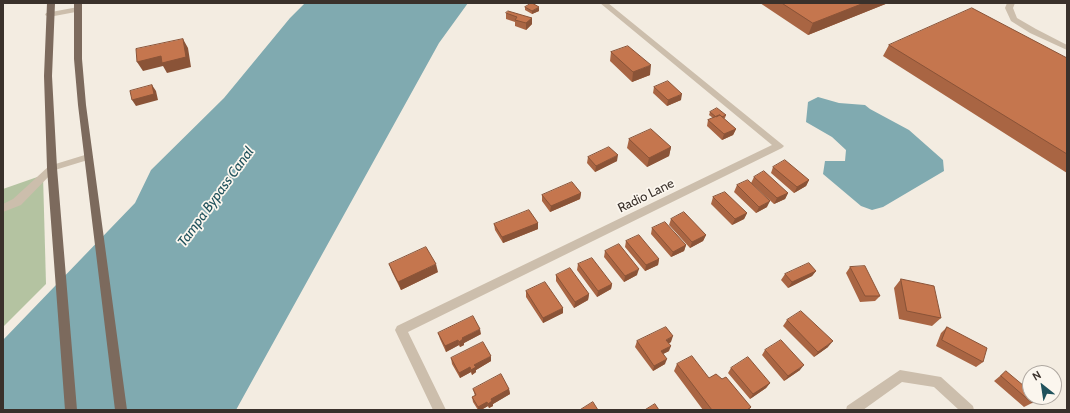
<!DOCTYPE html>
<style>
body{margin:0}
#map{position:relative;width:1070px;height:413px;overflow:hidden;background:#f3ece1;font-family:Cabin,sans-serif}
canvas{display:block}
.frame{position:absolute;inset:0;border:4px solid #3a312b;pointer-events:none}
.north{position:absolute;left:1022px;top:365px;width:40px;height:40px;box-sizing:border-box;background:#fbf6ee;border:1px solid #aea7a0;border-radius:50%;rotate:330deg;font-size:11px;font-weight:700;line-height:16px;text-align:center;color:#3a312b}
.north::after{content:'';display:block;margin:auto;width:14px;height:18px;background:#20525c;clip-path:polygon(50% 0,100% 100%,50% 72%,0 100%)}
</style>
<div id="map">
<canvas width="1070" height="413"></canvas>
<div class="frame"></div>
<div class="north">N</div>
</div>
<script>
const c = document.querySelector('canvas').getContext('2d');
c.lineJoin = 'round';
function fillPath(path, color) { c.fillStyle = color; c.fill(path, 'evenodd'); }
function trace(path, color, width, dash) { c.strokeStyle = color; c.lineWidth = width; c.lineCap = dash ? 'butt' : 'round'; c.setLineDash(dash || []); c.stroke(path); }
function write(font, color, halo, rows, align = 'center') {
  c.font = font + ' Cabin,sans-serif'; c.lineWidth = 3.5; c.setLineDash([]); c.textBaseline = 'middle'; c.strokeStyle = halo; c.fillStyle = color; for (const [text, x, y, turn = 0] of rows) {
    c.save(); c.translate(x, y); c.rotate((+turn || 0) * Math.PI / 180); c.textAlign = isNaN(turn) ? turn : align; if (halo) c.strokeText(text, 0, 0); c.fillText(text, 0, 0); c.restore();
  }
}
const green = new Path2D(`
 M43,175L46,284L3,327V189Z`);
const water = new Path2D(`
 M305,3H468L439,43L236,410H3V340L135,203L151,170L224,98L290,18Z
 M818,97L839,103L865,105L870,109L909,130L943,160L944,171L883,207L872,210L861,206L823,174L825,161H845L846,150L832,137L806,122L808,102Z`);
const street = new Path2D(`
 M600,3H608L784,146L782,148L408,332L446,410H433L395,330L397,326L772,145Z
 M1007,3H1015L1013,8L1017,18L1036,29L1067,45V50L1030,33L1011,21L1005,8Z
 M78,7H81V11L49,17L45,15L46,13Z
 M88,154L91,155L93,157L91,159L55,170L21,205L3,212V204L13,199L49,166Z
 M900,370L941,377L973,406L974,410H959L934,387L902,382L863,410H846L847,406Z`);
const primary = new Path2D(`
 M47,3H55L52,76L57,168L77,410H65L47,168L44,76Z
 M74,3H82V59L86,105L127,410H115L78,105L74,59Z`);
const wall = new Path2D(`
 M760,3H888L808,35Z
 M525,7L539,11L532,14L525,10Z
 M506,13L532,18V24L526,30L515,26V22L506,19Z
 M889,45L1067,58V173L883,56Z
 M611,52L650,75L632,82L610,61Z
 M654,87L681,100L667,106L653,93Z
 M710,112L726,115L725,118L724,119L736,129L733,135L722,140L707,126L708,120L713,118L709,115Z
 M629,139L671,147L669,156L647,167L627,148Z
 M588,157L617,161L595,172L587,163Z
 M773,167L809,180L806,186L794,193L771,173Z
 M754,177L788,193L785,199L774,204L751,183Z
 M737,185L767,207L756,213L734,192Z
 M581,193L580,199L550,212L542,201V195Z
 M713,197L747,213L744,219L732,225L711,204Z
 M671,219L706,235L703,241L690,248L669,225Z
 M538,223V229L503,243L495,230L494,224Z
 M652,228L686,245L684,251L671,257L651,234Z
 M626,241L659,259L658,265L645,271L625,247Z
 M605,251L637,275L624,282L604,257Z
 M389,264L438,272L401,290L392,272Z
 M578,264L612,284L611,289L597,297L577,270Z
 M850,267L880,296L875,301L860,302L846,273Z
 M816,271L812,276L788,288L781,280L785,274Z
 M556,275L589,294L588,300L574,308L556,281Z
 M901,279L941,318L932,326L899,319L894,288Z
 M526,291L563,313L543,323L526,297Z
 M787,320L828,347L814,357L783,326Z
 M947,327L983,362L976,367L936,346L941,333Z
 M438,333L481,334L464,343V345L460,347L459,345L446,352L440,339Z
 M637,341L671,342L669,343V351L663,354L665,364L653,371L635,347Z
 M765,350L800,370L784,381L762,355Z
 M451,358L491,361L476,370V372L472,375L471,372L460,378L452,364Z
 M677,364L709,378L751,407L749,410H703L674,371Z
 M731,368L770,383L766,388L750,399L728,373Z
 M1006,371L1032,403L1024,407L994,381Z
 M473,389H509L510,394L493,404V406L489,408L488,406L481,410H478L473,402L472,397L475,396Z`);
const shadedWall = new Path2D(`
 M864,3H888L808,35L813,23Z
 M539,7V11L532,14V11Z
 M532,18V24L526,30V23Z
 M183,39L188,48L191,67L167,73L163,66L143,71L137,62Z
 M651,65L650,75L632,82L633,72Z
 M152,85L156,91L158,100L136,106L132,100Z
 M682,94L681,100L667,106L668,100Z
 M736,129L733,135L722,140L724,134Z
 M671,147L669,156L647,167L649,158Z
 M618,155L617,161L595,172L596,166Z
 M809,180L806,186L794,193L797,187Z
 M581,193L580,199L550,212L551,206Z
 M788,193L785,199L774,204L777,198Z
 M770,201L767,207L756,213L759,207Z
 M747,213L744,219L732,225L735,219Z
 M538,223V229L503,243L502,237Z
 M706,235L703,241L690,248L692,242Z
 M686,245L684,251L671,257L673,252Z
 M659,259L658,265L645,271L646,265Z
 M436,264L438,272L401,290L398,282Z
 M639,269L637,275L624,282L625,276Z
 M816,271L812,276L788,288L792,282Z
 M612,284L611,289L597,297L598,291Z
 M589,294L588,300L574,308L575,302Z
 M563,308V313L543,323V318Z
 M480,329L481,334L464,343V345L460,347L459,342L462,338Z
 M673,336L671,342L664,346L666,340Z
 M458,340L459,345L446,352L445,346Z
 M833,341L828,347L814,357L818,352Z
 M671,346L669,351L659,356L661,351Z
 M491,356V361L476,370V372L472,375L471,370L474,365Z
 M667,359L665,364L653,371L654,366Z
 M804,365L800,370L784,381L788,376Z
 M470,367L471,372L460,378L459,373Z
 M770,383L766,388L750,399L753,394Z
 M509,389L510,394L493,404V406L489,408L488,404L491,399Z
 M487,402L488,406L481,410H478V407Z`);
const building = new Path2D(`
 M532,3L539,7L532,11L525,7Z
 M782,3H864L813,23Z
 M972,8L1067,58V154L889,45Z
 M508,11L532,18L526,23L515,20L517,17L506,13Z
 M183,39L186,57L162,63L161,56L137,62L136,49Z
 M628,46L651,65L633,72L611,52Z
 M668,81L682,94L668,100L654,87Z
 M152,85L154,94L132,100L130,91Z
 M717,108L726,115L722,117L720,115L716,117L710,112Z
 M720,115L736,129L724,134L708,120Z
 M651,129L671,147L649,158L629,139Z
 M609,147L618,155L596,166L588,157Z
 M785,160L809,180L797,187L773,167Z
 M764,171L788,193L777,198L754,177Z
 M748,180L770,201L759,207L737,185Z
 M572,182L581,193L551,206L542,195Z
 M725,192L747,213L735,219L713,197Z
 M529,210L538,223L502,237L494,224Z
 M684,212L706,235L692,242L671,219Z
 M665,222L686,245L673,252L652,228Z
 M639,235L659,259L646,265L626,241Z
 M619,244L639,269L625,276L605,251Z
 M426,247L436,264L398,282L389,264Z
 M592,258L612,284L598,291L578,264Z
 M809,263L816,271L792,282L785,274Z
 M865,266L880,296H865L850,267Z
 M570,268L589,294L575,302L556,275Z
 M901,279L934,286L941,318L907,311Z
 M545,282L563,308L543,318L526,291Z
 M801,311L833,341L818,352L787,320Z
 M473,316L480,329L462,338L463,339L459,342L458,340L445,346L438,333Z
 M666,327L673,336L666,340L671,346L661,351L667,359L654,366L637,341Z
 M947,327L987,348L983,362L942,340Z
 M781,340L804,365L788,376L765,350Z
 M483,342L491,356L474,365L476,367L471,370L470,367L459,373L451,358Z
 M692,356L709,378L716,374L722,379L726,377L751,407L747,410H712L677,364Z
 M748,357L770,383L753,394L731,368Z
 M1006,371L1030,391V397H1037L1038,398L1032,403L1001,376Z
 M501,374L509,389L491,399L492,401L488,404L487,402L478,407L472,397L476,395L473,389Z
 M593,402L598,410H580Z
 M655,404L659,410H645Z`);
const streetNames = [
 ["Radio Lane",646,196,-26]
];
const waterNames = [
 ["Tampa Bypass Canal",216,197,-54]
];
fillPath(green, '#b4c3a1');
fillPath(water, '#80aab0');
fillPath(street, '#ccbeac');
fillPath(primary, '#7c6a5d');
fillPath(wall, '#a96543');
fillPath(shadedWall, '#8a5337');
fillPath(building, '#c5764e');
trace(building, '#8a5337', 1);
write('13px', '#3a312b', '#fbf6ee', streetNames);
write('italic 14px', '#20525c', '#fbf6ee', waterNames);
</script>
